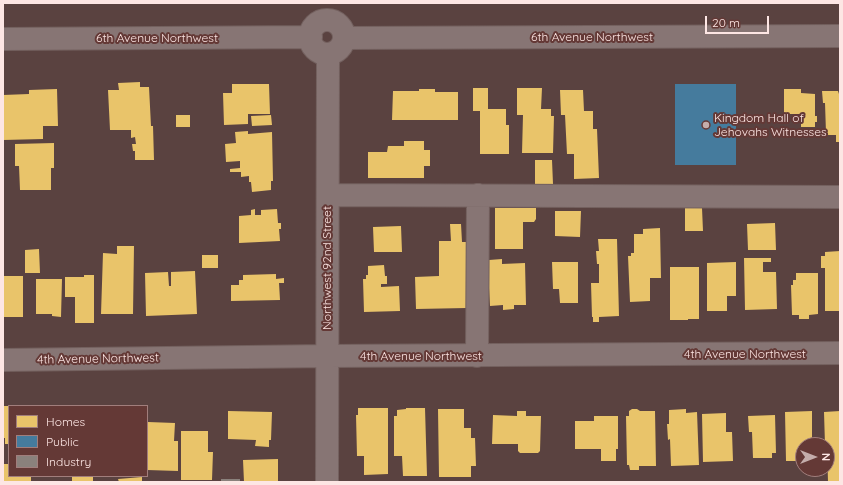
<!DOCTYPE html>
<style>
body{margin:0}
#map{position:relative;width:843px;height:485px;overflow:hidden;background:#5a4240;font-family:Quicksand,sans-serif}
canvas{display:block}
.frame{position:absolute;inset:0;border:4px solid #fde6e4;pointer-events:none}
.legend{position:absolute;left:8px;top:405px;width:140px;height:72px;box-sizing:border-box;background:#643936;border:1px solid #a17e7c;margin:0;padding:5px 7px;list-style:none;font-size:12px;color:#fde6e4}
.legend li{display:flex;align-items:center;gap:8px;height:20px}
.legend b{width:20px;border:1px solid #a17e7c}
.north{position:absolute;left:795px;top:437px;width:40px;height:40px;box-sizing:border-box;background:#643936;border:1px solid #a17e7c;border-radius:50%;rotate:90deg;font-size:11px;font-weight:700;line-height:16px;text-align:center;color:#fde6e4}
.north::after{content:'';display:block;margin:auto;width:14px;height:18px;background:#c4adab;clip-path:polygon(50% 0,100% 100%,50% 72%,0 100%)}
.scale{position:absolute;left:705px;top:16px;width:64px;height:18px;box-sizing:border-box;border:2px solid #fde6e4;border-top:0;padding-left:5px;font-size:12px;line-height:14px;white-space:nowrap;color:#fde6e4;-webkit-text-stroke:3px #643936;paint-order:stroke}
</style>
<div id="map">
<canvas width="843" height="485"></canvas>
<div class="frame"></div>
<ul class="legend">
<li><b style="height:11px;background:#e9c46a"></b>Homes</li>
<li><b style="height:11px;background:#457b9d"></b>Public</li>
<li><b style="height:11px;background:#8a817c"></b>Industry</li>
</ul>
<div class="north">N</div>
<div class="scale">20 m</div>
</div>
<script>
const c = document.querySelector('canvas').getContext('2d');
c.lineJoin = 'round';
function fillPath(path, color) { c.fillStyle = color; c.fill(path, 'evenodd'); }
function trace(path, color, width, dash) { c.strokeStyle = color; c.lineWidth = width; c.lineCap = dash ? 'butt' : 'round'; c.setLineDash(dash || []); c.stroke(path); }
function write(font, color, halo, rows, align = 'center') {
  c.font = font + ' Quicksand,sans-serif'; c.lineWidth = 4; c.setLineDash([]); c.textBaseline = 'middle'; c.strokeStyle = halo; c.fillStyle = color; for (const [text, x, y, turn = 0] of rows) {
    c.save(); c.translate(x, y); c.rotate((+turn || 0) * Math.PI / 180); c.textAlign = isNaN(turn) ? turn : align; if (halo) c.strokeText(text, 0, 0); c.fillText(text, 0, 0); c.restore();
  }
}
const homes = new Path2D(`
 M140,82V87H149L151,126H153L154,160H135V151H133L132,144H136L135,137L131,138V130H110L108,90H119L118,83Z
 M232,84H269L270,114H248V124L224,125L223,93H232Z
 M473,88H488V109H506V125H509V154H480V111H473Z
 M517,88H542L541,109H551V116H554L553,153H522L523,115H517Z
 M57,89L58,126H43V139L3,140V95L29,94V90Z
 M419,89H435V92H458V120H392L393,91H419Z
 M784,89H801V93L815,94V116H817V122H815V127H801V114H784Z
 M560,90H583L584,111H593V129H597L599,178L574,179V154H567L565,115H561Z
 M822,91H838L839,94H840V142H836V135H828V133H826L825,103H823Z
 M176,115H190V127H176Z
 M271,115L272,125L252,126L251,116Z
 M248,131V134L272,132L273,181H271V190L252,192L251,182H249V176L241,177V172H230V169L240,168V161L226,162L225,144L236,143L235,132Z
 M404,141H424V150H430V166H424V178H368V152H387L388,146H404Z
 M54,143V168H51V190H20L19,166H15V144Z
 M535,160H552L553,184L535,185Z
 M495,208H536V219L534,222H523V249H495Z
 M685,208H702L703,231H685Z
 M255,209V215H261V210L277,209L278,223H281V229H279L280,241L239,243V216L251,215V210Z
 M555,211H581L580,237L555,236Z
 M775,223L776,250H748L747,224Z
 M450,224H461L462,242H466L467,308L416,309L415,277L439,276V241H451Z
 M401,226L402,252H374L373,227Z
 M660,228L661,278H650V301L630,302L628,256H631V253H634V234H643V229Z
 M598,239H617L619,316L599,317V322H593V317H592L591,283H599V264H597L596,251H599Z
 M117,246H134L133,314H101L103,253L117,254Z
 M39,249L40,273H25V250Z
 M840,251V311H825V268H821V256H825V252Z
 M202,255H218V268H202Z
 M744,258H771V262H763V272H776L777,309L745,310Z
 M502,259V264L525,263L526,305H514V309L503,310V305L490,306L489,288H486L487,267H489V260Z
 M552,262H578V303H560L559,289H553Z
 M736,262V296H727V311H707V263Z
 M384,265L385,276H387V284H381V287L399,286L400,311L364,312L363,279H366V275H368V266Z
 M670,267H699V319H688V320H670Z
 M195,271L197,314L146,316L145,273L168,272L169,286H171V272Z
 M796,273H818V314L809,315V319H799V315H792L791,285H793V280H796Z
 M276,274V279L284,278V283H279L280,300L231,301V285H239V280H243V275Z
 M84,275H94V323H75V297H65V277H84Z
 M3,276H23V317H3Z
 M36,279H62L61,317L52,316V314H36Z
 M3,406H9V444H5V438H3Z
 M358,408H388V474L364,475V456H357L356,415H358Z
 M406,408H425L427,476H403L402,456H394V416H397V410L406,409Z
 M438,409H464V428H471V438H475L476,466H471V477H439Z
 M632,409H637L640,411H655L656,466H639V470H630L629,465H627L626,416H629V411Z
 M686,409V413L697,412L699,465L671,466L670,439L668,440L667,424H669V410Z
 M228,411L272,412L271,440H269V447L255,446L256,440L228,439Z
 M517,411H526V416H541L540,451L538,453H520L518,451V444H492L493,415L517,416Z
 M812,411V445H803V461H786L785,412Z
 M840,411V482H828L827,445H825L824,412Z
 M726,413V432H732L733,461L703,462L702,414Z
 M775,415L776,453H772V458H753L752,432H749L748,416Z
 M594,416H618V449H616V461H601V449H575V421H594Z
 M148,422L175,423L174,441H178V471L147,470Z
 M181,431H208V452H213L212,480H181Z
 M278,459V482H244L243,460Z
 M3,464H9V476H31V482H3Z
 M72,476H93V482H72Z
 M142,477V482H119L118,479Z`);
const public = new Path2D(`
 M675,84H736V165H675Z`);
const industry = new Path2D(`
 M221,479H240V482H221Z`);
const minor = new Path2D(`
 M310 37a17 17 0 1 1 34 0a17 17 0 1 1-34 0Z
 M344,38L840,36
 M3,39L311,37
 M328,195L840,197
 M477,356L478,195
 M3,360L327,356L840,353
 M327,482L328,54`);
const markers = [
 [706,125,4,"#c4adab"]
];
const streetNames = [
 ["6th Avenue Northwest",592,37],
 ["6th Avenue Northwest",157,38],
 ["Northwest 92nd Street",327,268,-90],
 ["4th Avenue Northwest",745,354],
 ["4th Avenue Northwest",421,356],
 ["4th Avenue Northwest",98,359,-1]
];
const poiNames = [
 ["Kingdom Hall of",714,118],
 ["Jehovahs Witnesses",714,132]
];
fillPath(homes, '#e9c46a');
fillPath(public, '#457b9d');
fillPath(industry, '#8a817c');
trace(minor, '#73605e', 24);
trace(minor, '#877574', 22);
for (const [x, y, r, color] of markers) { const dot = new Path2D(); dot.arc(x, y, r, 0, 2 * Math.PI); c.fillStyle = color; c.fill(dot); trace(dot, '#643936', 1.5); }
write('12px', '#fde6e4', '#643936', streetNames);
write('12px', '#fde6e4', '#643936', poiNames, 'left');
</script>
